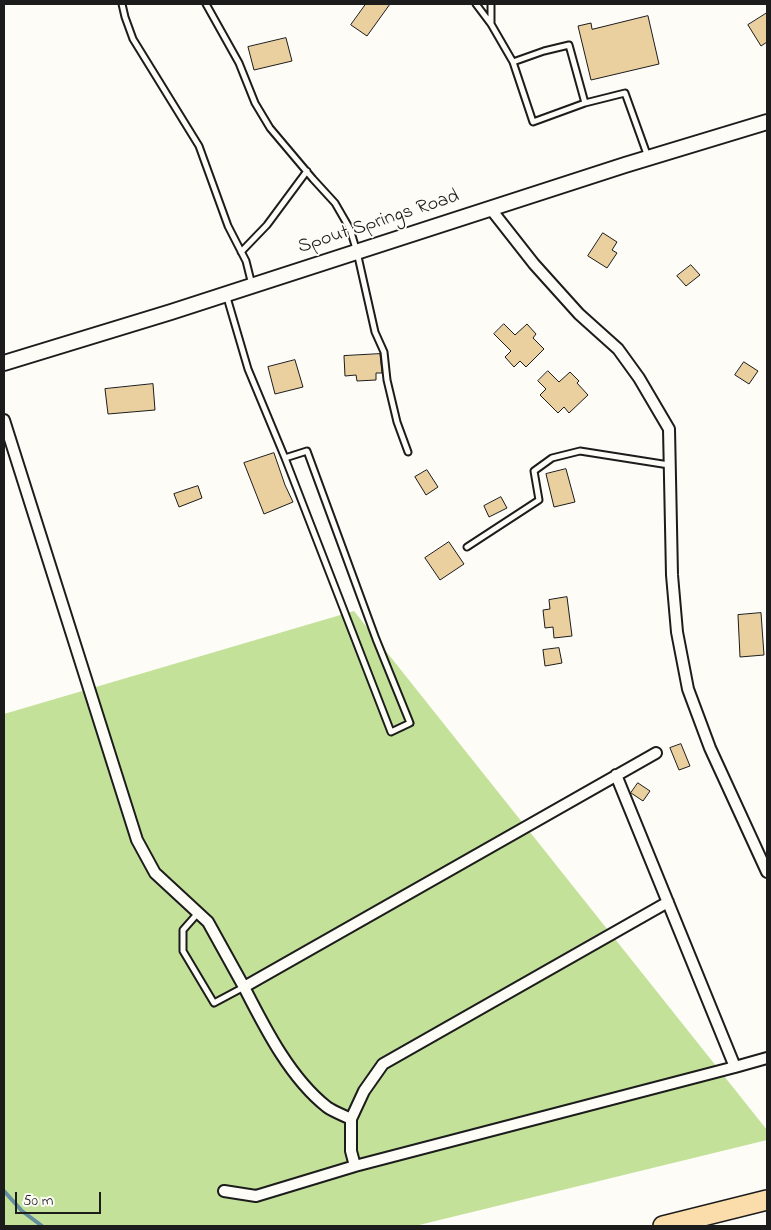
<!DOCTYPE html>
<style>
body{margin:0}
#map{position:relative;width:771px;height:1230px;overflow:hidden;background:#fdfcf7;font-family:"Indie Flower",sans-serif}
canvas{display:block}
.frame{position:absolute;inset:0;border:5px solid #1c1c1c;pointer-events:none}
.scale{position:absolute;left:15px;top:1192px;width:86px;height:22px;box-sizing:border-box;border:2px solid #1c1c1c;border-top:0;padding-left:6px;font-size:15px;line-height:18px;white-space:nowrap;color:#1c1c1c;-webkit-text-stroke:4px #fdfcf7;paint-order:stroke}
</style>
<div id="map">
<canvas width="771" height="1230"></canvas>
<div class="frame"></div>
<div class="scale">50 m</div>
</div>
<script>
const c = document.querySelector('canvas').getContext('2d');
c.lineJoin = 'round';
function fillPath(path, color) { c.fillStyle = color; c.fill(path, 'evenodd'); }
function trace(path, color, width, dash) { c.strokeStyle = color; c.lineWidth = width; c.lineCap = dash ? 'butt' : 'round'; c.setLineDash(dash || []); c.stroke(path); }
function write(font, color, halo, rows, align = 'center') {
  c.font = font + ' "Indie Flower",sans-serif'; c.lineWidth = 4; c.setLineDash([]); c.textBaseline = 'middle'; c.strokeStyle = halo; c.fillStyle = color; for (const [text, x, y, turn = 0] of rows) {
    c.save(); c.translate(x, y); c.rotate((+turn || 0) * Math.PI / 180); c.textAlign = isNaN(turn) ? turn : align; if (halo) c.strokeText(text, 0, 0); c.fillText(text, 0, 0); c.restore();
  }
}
const green = new Path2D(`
 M354,611L767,1130V1140L415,1226H4V714Z`);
const stream = new Path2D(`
 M4,1191L22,1211L42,1226`);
const building = new Path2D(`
 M366,4H390L367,36L351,25Z
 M767,13V42L761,46L748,25Z
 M648,16L659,64L591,80L578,26L591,23L592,29Z
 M286,38L292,61L254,70L248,47Z
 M603,233L617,242L612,250L617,253L607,268L588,256Z
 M691,265L700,275L686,286L677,276Z
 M504,324L515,335L527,324L536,334L533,338L544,349L526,367L520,361L514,367L505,357L511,351L494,334Z
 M380,354L382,373H376V380L357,381L356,375L345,376L344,356Z
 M295,360L303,387L275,394L268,367Z
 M744,362L758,371L749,384L735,375Z
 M548,371L559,382L570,372L579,381L577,383L588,395L569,413L564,407L558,413L540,395L546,389L538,381Z
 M153,384L155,410L108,414L105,389Z
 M274,453L285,485L293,502L264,514L244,463Z
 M566,469L575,502L554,507L546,474Z
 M427,470L438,487L426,495L415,477Z
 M198,486L202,498L179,507L174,494Z
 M501,497L507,508L489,517L484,506Z
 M449,542L464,564L440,580L425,558Z
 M567,597L572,636L554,638L553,627L545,628L543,610L550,609L549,600Z
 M761,613L764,655L740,657L738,615Z
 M559,648L562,663L545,666L543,650Z
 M681,744L690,766L679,770L670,748Z
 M638,783L650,791L643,801L631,793Z`);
const service = new Path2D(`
 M122,4L125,17L133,39L199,146L228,226L246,261L252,285
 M206,4L239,63L255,103L270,128L313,179L335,203L350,229L357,252L375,332L384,352L387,380L397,422L408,452
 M476,4L491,24L513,62
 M491,4V24
 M585,103L533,122L513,62L544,51L569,45L585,103L625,93L648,157
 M241,252L267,225L307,171
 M226,294L248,369L285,458L391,732L410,723L376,639L307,451L285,458
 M467,547L539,500L534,471L552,458L580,451L669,465
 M198,913L183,930V951L214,1003L244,987`);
const minor = new Path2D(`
 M490,208L534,264L579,314L618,349L639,378L669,429L672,575L677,632L688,689L710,748L767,872
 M4,420L137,840L155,873L208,922L244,987L656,753
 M616,775L735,1067L767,1058
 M244,987C265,1028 290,1078 327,1107C334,1112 343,1115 351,1119
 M355,1166L351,1151V1119L364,1091L383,1064L668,902
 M224,1191L256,1196L355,1166L735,1067`);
const tertiary = new Path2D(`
 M4,363L171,312L625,165L767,122`);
const motorway = new Path2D(`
 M663,1226L767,1200`);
const streetNames = [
 ["Spout Springs Road",379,223,-18]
];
fillPath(green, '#c3e199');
trace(stream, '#658f9f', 4);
fillPath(building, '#ead09f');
trace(building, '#1c1c1c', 1);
trace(service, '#1c1c1c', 9);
trace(minor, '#1c1c1c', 14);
trace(tertiary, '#1c1c1c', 18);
trace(motorway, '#1c1c1c', 22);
trace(service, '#fdfcf7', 5);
trace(minor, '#fdfcf7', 10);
trace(tertiary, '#fdfcf7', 14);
trace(motorway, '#fbddab', 19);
write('20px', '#1c1c1c', '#fdfcf7', streetNames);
</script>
